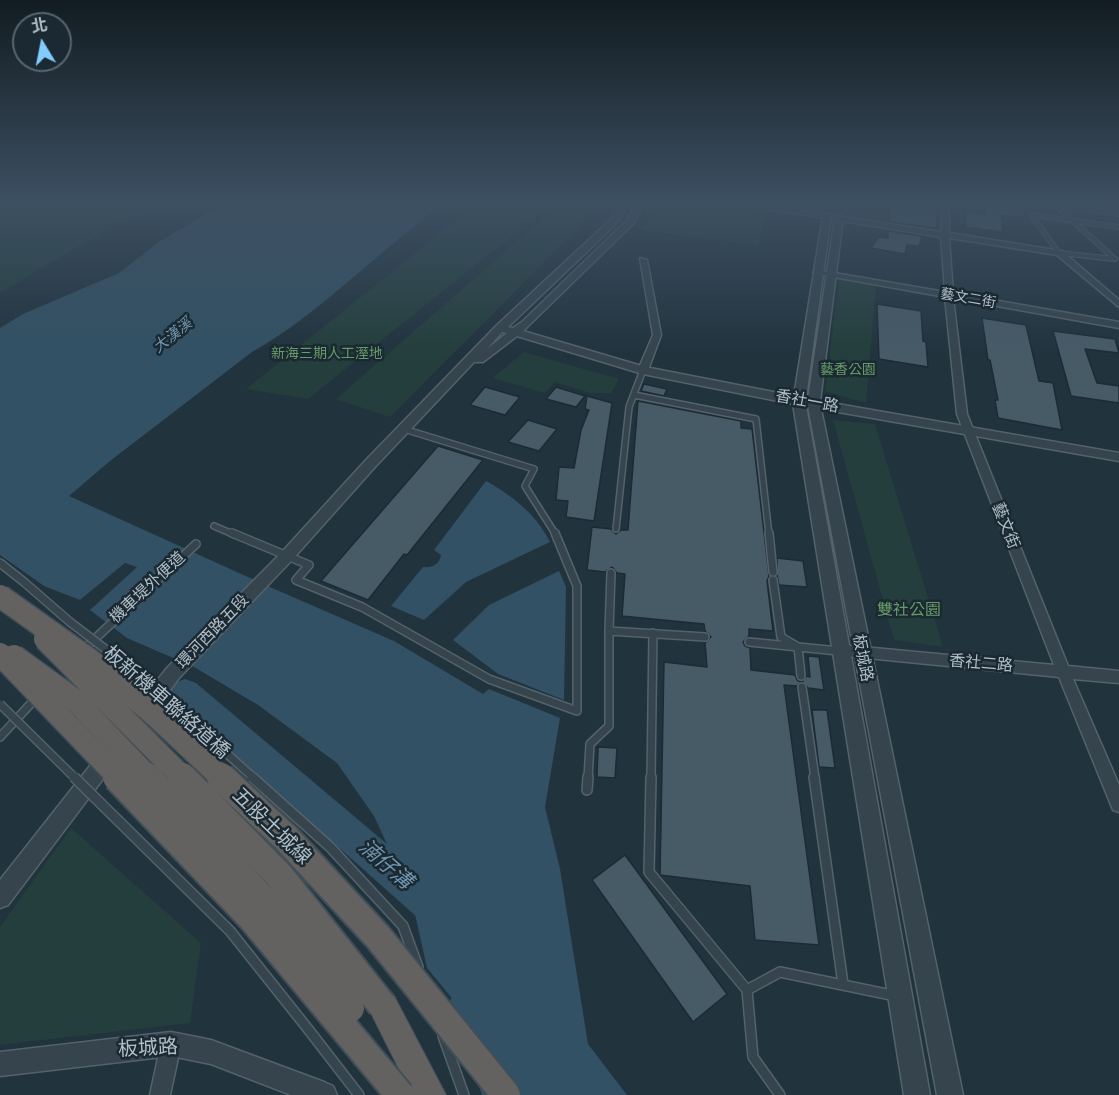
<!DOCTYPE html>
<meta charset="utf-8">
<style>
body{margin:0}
#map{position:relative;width:1119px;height:1095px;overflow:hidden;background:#21333d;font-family:"DM Sans","Noto Sans TC",sans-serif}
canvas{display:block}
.north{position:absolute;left:12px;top:12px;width:60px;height:60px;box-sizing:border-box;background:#1b2932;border:2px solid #57656e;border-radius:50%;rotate:350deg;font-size:16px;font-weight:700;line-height:24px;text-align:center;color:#b1bfc9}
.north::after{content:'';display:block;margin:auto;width:21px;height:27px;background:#81ccfe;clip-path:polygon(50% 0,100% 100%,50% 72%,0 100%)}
</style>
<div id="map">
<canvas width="1119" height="1095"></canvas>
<div class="north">北</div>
</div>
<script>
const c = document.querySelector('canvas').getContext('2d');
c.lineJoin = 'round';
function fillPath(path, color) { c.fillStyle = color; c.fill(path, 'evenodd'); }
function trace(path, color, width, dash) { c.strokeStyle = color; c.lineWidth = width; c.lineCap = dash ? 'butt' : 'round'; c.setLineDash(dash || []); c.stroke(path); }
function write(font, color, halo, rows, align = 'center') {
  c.font = font + ' "DM Sans","Noto Sans TC",sans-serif'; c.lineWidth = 5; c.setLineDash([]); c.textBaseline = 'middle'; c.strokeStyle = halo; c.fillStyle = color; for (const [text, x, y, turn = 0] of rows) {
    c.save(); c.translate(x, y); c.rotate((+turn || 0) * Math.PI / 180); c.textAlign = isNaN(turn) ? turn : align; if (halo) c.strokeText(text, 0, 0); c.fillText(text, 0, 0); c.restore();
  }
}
const green = new Path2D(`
 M0,204H181L115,225L0,293Z
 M477,204H552L308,399L246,389Z
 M560,204H602L390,417L336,399Z
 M654,204H721L765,211L758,245L639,230L654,215Z
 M801,204H940L938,229H931L799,209Z
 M839,279L876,286L866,403L825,391Z
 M524,352L619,379L611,393H590L555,382L545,393L492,378Z
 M833,420L875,424L943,647L894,640Z
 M71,828L201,943L190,1023L0,1045V927Z`);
const water = new Path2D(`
 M222,204H444C378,250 323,312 252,352L110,461L69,496L270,587L394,641L483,694L489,689L560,718L545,807L560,869L588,1044L627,1095H500L493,1048L427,968L411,896L374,816L337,763L258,705L194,667L127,638L90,610L137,567L125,563L80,600L44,586L0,555V328L23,314L119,273L159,242Z
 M486,481C513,496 536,514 550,542L466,582L424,620L391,606L423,567C432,568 440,564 441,555L434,550Z
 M559,571L566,587L564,700L498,674L453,640L489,605Z`);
const river = new Path2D(`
 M185,679L196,683L444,892L449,905L444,918L431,923L418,918L174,701L170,692L174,683Z
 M470,981L484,987L518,1080L512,1095H482L450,1001L456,987Z`);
const building = new Path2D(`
 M890,204L936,207L937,228L889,222Z
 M986,204L1024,206L1025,218L1001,215L1003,232L966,227V212L985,215Z
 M888,231L922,236L919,246L907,245L905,254L871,248L878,237L888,238Z
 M877,304L921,311L923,341L926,342L928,367L879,359Z
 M982,318L1026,325L1039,381L1053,383L1062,430L998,418L995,400H998L990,360H988Z
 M1053,331L1115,339L1119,353L1085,349L1097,383L1119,386V403L1071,396Z
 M644,384L667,389L664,396L641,391Z
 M485,387L520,397L505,415L470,405Z
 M556,387L585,396L576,407L546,399Z
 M587,396L612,403L594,521L566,517L568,501L556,500L559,467L574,468L581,430L589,410L585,409Z
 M638,401L741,421V428L752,429L769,576L767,581L773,631L749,629V636L743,642L745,646L750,648L751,670L795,675L797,680L801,682L797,686L784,685L819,945L755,940L750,886L660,875L664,662L707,667L705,643L711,637L705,631L704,624L622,616L625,574L617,573L612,567L605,572L587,570L592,527L611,529L616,534L621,530H628Z
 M528,420L557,429L539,451L508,442Z
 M438,446L483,460L407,555L404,554L368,600L321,581Z
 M777,558L803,561L807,587L779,585L777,576Z
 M808,656L819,657L824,690L808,688L802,681L807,676L810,677Z
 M812,710H827L835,768L819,767Z
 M598,747L617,748L615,778L597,777Z
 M625,855L727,994L693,1022L592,880Z`);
const serviceFar3 = new Path2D(`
 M1031,215L1059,253L1115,259
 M1031,215L1119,227
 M1115,259L1055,205L1119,214`);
const serviceFar2 = new Path2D(`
 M634,395L756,419L769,535
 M404,429L534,469L525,486L556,535
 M214,526L235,535
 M616,529L629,407L643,370`);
const serviceFar1 = new Path2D(`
 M232,533L309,565L296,580L362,607L489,679L577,711V586L555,533
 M769,533L773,572
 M0,563L24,582
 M611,573L609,631L705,637
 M773,580L781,637L798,647L801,676
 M749,642L838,651
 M83,650L196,544
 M802,687L815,778
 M0,737L36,698
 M588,778L590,744L609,726V631
 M651,778L653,633`);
const service = new Path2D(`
 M651,777L649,872L747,990
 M814,777L843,984
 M587,790L588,777
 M403,926L418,967
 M308,1029L359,1095
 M443,1036L464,1095
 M780,1095L753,1057L747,990L780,972L896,996`);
const minor = new Path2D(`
 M746,204H760L941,232L943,204H949V233L1062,251L1119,300V307L1057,255L949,238L953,293L1119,322V328L953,298L967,414L1068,666L1119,671V683L1073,679L1119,785V812L1113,810L1059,677L837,655L835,651L837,647L842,645L1054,665L957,414L945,297L817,274L813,272L817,270L945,292L941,237L749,206Z
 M640,258L647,260L661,335L648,370L643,373L638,370L653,335Z
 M171,1034L178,1037L181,1044L170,1095H150L161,1044L164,1037Z`);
const tertiary = new Path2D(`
 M621,204H629L616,224L508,327L513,328L522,322L626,221L635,204H643L633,224L523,331L645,367L794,396L823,216L827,213L831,216L806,398L808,399L835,218L839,215L843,218L820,401L1119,453V461L821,409L963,1095H937L808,406H806L930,1095H904L793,404L643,374L517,336L483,362H474L375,467L291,561L179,678L8,905L0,908V880L167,668L281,553L365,461L496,326L610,220ZM502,332L507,333L487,349Z
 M171,1032L211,1040L324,1082L333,1086L337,1095H291L211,1064L171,1056L0,1076V1052Z`);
const trunk = new Path2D(`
 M382,990L393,994L446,1095H412L367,1005L371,994Z`);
const serviceBridgeFar1 = new Path2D(`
 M24,582L70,622L138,674L254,778
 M0,704L75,778`);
const serviceBridge = new Path2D(`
 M74,777L230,931L308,1029
 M252,777L330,847L403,926`);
const trunkBridgeFar1 = new Path2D(`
 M0,596L90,660L157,717L222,778
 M45,639L183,778
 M0,654L119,778
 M14,656L76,701L149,778`);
const trunkBridge = new Path2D(`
 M117,777L252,918L400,1095
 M147,777L271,908L350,1008
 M182,777L278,874L382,1005
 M221,777L287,839L378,937L506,1095`);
const farStreetnames = [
 ["藝文二街",968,299,10]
];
const farParknames = [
 ["新海三期人工溼地",327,354],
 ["藝香公園",848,370]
];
const farWaternames = [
 ["大漢溪",173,336,-39]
];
const streetNames = [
 ["香社一路",807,402,10],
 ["藝文街",1005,526,68],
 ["機車堤外便道",148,588,-43],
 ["環河西路五段",213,632,-46],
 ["板城路",862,658,79],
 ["香社二路",981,664,5]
];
const parkNames = [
 ["雙社公園",909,611]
];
const nearStreetnames = [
 ["板新機車聯絡道橋",166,703,41],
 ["五股土城線",271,827,44],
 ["板城路",148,1049,-3]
];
const nearWaternames = [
 ["湳仔溝",385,865,41]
];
fillPath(green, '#233e3c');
fillPath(water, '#325164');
fillPath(river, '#325164');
fillPath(building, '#475b67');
trace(building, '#1d2b34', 1.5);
trace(serviceFar3, '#54626b', 6);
trace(serviceFar2, '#54626b', 8);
trace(serviceFar1, '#54626b', 10);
trace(service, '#54626b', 12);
trace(minor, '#54626b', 3);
trace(tertiary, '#54626b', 3);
trace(trunk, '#414f58', 2);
trace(serviceFar3, '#35444d', 4);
trace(serviceFar2, '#35444d', 5);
trace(serviceFar1, '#35444d', 7);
trace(service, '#35444d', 9);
fillPath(minor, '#35444d');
fillPath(tertiary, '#35444d');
fillPath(trunk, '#646260');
trace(serviceBridgeFar1, '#54626b', 10, []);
trace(serviceBridge, '#54626b', 12, []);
trace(trunkBridgeFar1, '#414f58', 25, []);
trace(trunkBridge, '#414f58', 32, []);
trace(serviceBridgeFar1, '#35444d', 7);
trace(serviceBridge, '#35444d', 9);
trace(trunkBridgeFar1, '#646260', 22);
trace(trunkBridge, '#646260', 28);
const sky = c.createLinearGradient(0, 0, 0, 357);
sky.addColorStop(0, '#121c22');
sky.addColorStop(0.57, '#3d5062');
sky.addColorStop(1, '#3d506200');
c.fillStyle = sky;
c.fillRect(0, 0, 1119, 357);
write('14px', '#b1bfc9', '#1b2932', farStreetnames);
write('14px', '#669b68', '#1b2932', farParknames);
write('italic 15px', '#7097ae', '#1b2932', farWaternames);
write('16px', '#b1bfc9', '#1b2932', streetNames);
write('16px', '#669b68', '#1b2932', parkNames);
write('20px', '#b1bfc9', '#1b2932', nearStreetnames);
write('italic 21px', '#7097ae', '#1b2932', nearWaternames);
</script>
